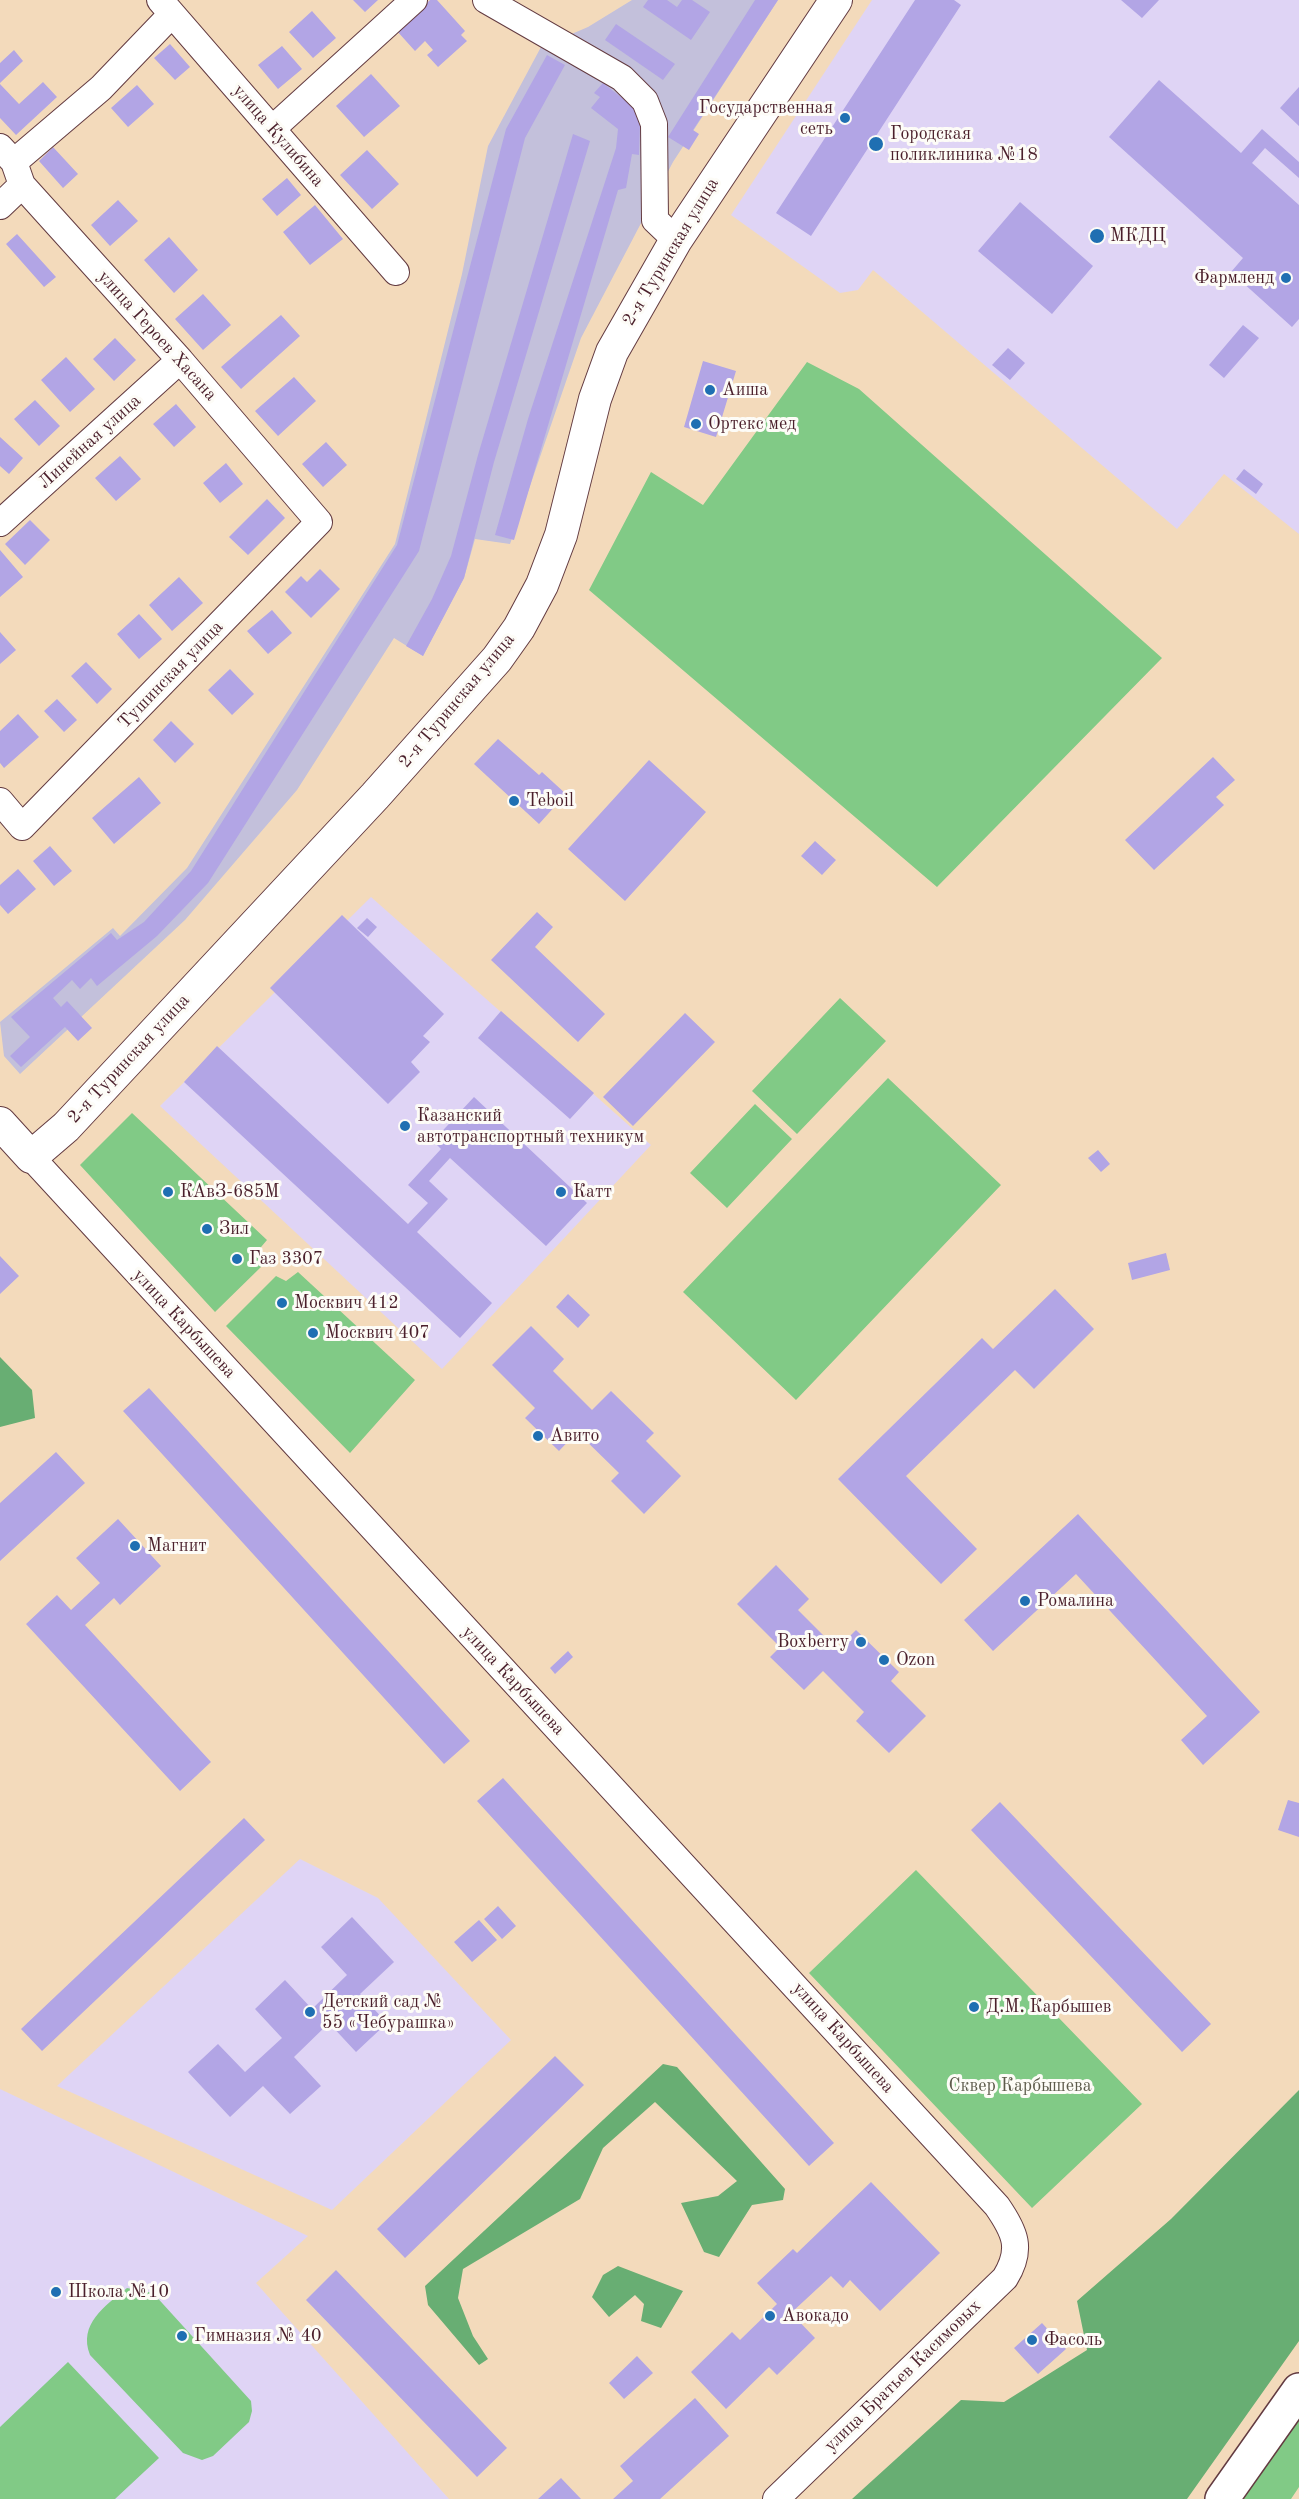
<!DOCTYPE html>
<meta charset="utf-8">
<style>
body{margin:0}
canvas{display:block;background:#f3dabb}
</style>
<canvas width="1299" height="2499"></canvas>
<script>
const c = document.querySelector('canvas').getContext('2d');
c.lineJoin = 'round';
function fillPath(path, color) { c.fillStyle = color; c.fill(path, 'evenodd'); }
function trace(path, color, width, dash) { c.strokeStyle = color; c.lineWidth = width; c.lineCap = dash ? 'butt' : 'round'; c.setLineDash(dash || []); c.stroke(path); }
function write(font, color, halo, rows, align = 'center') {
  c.font = font + ' "Old Standard TT",serif'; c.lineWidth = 6; c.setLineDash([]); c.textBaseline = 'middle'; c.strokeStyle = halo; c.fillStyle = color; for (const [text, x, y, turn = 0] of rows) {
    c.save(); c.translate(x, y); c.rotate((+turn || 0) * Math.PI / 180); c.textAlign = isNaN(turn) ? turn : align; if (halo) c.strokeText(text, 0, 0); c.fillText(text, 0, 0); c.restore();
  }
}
const built = new Path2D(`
 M872,0H1299V534L1224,474L1177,529L873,270L858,290L840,293L731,215Z
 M371,897L651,1145L442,1369L160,1106Z
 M300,1859L378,1898L511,2040L332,2210L57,2086Z
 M0,2089L308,2236L256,2283L449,2499H0Z`);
const industrial = new Path2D(`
 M632,0H778L673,162L581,338L510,544L475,539L464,578L423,656L394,638L297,790L185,920L20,1074L4,1056L0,1022L113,928L120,936L187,868L395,544L462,274L488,146L541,47L588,27Z`);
const green = new Path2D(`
 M807,362L859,389L1162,658L937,887L589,590L651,472L703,505Z
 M840,998L886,1041L797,1134L752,1091Z
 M888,1078L1001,1185L796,1400L683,1292Z
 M755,1104L792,1139L727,1208L690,1173Z
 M132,1113L267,1240L256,1253L261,1267L215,1312L80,1165Z
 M298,1272L415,1380L350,1453L226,1326L276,1276L286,1281Z
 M916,1870L1142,2104L1032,2208L809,1973Z
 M127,2288L153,2293L251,2401L252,2411L249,2422L213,2456L202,2460L183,2453L90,2355C78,2324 105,2306 127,2288Z
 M68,2362L159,2458L115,2499H0V2427Z
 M1299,2416V2487L1291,2499H1241Z`);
const forest = new Path2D(`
 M0,1357L32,1390L35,1418L0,1427Z
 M663,2064L677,2067L785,2189L783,2200L752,2205L719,2257L704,2252L681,2203L718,2196L737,2181L655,2102L603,2148L580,2199L463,2269L458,2298L473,2336L488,2359L479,2365L428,2305L425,2286Z
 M1299,2090V2341L1187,2499H852L961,2400L1004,2402L1087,2350L1077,2301L1171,2219Z
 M618,2266L683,2291L661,2328L641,2321L644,2304L635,2295L609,2317L592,2297L603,2275Z`);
const building = new Path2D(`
 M353,0H378L365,12Z
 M430,0H437L465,31L461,35L467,41L438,67L427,55L433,50L425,41L415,51L397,31Z
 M648,0H667L677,7L682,0H692L710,12L691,40L643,7Z
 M755,0H778L693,130L699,134L689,150L668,137Z
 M915,0H954L961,5L811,236L776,213Z
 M1121,0H1159L1142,18Z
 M312,11L336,38L313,58L289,32Z
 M616,24L675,64L663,80L605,40Z
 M170,44L190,67L175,80L154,58Z
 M282,46L302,69L278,89L258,65Z
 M14,50L23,61L0,83V63Z
 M547,55L565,65L525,138L419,551L208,883L157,936L97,986L91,978L80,989L72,980L53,998L61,1007L67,1001L92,1028L78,1041L65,1027L21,1067L10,1056L30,1037L11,1017L111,933L117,940L144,922L191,871L397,545L506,129Z
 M371,74L400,106L364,137L336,106Z
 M1159,80L1241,153L1262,129L1299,162V178L1265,148L1252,163L1299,205V319L1292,327L1231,272L1243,258L1109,137Z
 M43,82L57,97L16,135L0,118V84L19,104Z
 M603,83L635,108L640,125L639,155L632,154L626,188L618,190L514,540L495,535L528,419L616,148L618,129L591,108L600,97L594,93Z
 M137,85L154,104L128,127L111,108Z
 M1299,87V126L1280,108Z
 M573,134L590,141L494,462L464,578L423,656L406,646L432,599L451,556L478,455Z
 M53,147L78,174L63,188L39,161Z
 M367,150L399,184L372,209L340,175Z
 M287,178L301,195L277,216L262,199Z
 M118,200L138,221L110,246L91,225Z
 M1020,202L1093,266L1052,314L978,251Z
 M315,205L343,239L310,265L283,232Z
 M17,234L56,277L44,287L6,244Z
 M169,237L198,270L174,293L144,260Z
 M203,294L231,325L203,350L175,319Z
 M281,315L300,336L241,389L221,367Z
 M1243,325L1259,338L1224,378L1209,365Z
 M115,338L136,360L114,381L93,359Z
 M1008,348L1025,363L1010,380L992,365Z
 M66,357L95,389L70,412L41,380Z
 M703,361L736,371L716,437L684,427Z
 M294,377L316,401L278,436L255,411Z
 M35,400L60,426L39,446L14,419Z
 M176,404L196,427L174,447L153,424Z
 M0,437L23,458L9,474L0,466Z
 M326,442L347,465L323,487L302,464Z
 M120,456L141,479L116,501L95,478Z
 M226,463L243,484L220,503L203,483Z
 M1244,469L1263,484L1256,494L1236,479Z
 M267,499L285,518L248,555L229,537Z
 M30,520L50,540L25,565L5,544Z
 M0,550L23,577L0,597Z
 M320,569L340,589L311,618L285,592L301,576L307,582Z
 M179,577L203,603L172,631L149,605Z
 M272,610L292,633L268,654L247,631Z
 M139,614L162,639L139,659L117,634Z
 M0,632L16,650L0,664Z
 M86,662L112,689L97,704L71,676Z
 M230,669L254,694L232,715L208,690Z
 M57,699L77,720L64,732L44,711Z
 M18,714L39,737L4,768L0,763V731Z
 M171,721L194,744L175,763L153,740Z
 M498,739L539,775L542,772L566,794L539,824L474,764Z
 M1213,757L1235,780L1216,797L1224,805L1154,870L1125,840Z
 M649,760L706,812L625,901L568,849Z
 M139,777L161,803L114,844L92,818Z
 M815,841L836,860L822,875L801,856Z
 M50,846L72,871L54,886L33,861Z
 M18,869L36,889L8,914L0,905V885Z
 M537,912L553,927L535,947L605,1014L578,1042L491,960Z
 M342,915L444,1014L423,1036L430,1042L411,1062L420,1072L388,1104L270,988Z
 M367,918L377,927L368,937L357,928Z
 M501,1011L594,1093L570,1119L478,1038Z
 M685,1013L715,1042L633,1126L603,1097Z
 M217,1046L408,1224L428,1203L408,1185L441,1149L433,1141L474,1097L587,1203L546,1246L450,1158L429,1181L448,1199L417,1232L492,1303L460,1338L184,1082Z
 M1098,1150L1110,1164L1101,1172L1088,1158Z
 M1166,1253L1170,1270L1132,1280L1128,1263Z
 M0,1256L19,1276L0,1294Z
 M1055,1289L1094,1329L1034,1389L1015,1370L906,1476L977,1549L941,1584L838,1479L982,1338L993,1349Z
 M568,1294L590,1315L578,1328L556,1307Z
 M531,1326L564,1359L553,1371L592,1410L611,1391L654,1433L646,1441L681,1476L644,1514L611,1481L619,1473L577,1432L559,1451L525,1418L535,1408L492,1365Z
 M149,1388L470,1741L444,1764L123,1411Z
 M56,1452L85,1483L0,1561V1503Z
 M1078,1514L1260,1712L1203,1765L1181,1740L1207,1716L1076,1574L993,1651L964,1620Z
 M118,1519L161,1566L120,1605L114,1598L85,1625L211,1762L180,1791L26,1624L57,1595L71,1610L100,1583L76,1558Z
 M776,1565L809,1599L798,1610L837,1649L856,1630L899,1672L891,1681L926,1716L889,1753L856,1721L864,1712L823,1671L804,1690L770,1657L780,1647L737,1604Z
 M568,1651L573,1657L555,1674L550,1668Z
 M503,1778L834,2143L809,2166L477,1801Z
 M1288,1800L1299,1803V1837L1278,1830Z
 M1000,1802L1211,2024L1182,2052L971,1830Z
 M244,1818L265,1840L42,2051L21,2029Z
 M498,1906L516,1926L502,1939L484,1919Z
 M352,1917L394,1962L360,1994L387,2023L356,2052L329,2023L294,2057L321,2086L290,2114L263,2086L230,2117L188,2072L218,2044L245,2072L282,2038L255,2009L285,1980L312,2009L347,1975L321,1947Z
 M479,1920L497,1940L472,1962L454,1942Z
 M555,2056L584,2085L405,2258L377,2229Z
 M871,2182L940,2253L880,2311L850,2280L843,2288L831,2276L791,2313L815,2338L777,2375L769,2367L726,2409L691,2372L732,2332L740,2340L777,2304L757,2283L793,2249L797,2253Z
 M336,2270L507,2448L477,2477L306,2300Z
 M1042,2323L1066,2349L1038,2374L1014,2348Z
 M637,2356L653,2373L624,2399L609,2383Z
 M695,2398L729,2436L660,2499H613L633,2481L620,2466Z
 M561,2478L581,2499H538Z`);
const minor = new Path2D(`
 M160,0L396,272
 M486,0L622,78L645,101L654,124L655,220L676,240
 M272,129L414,0
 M0,147L14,162L22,185L180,360L319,522L22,827L0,801
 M14,162L101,88L172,14
 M0,206L22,185
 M0,523L180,360
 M31,1157L997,2206C1015,2232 1023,2249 1005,2278L776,2499`);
const tertiary = new Path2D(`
 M0,1123L31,1157L66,1127L375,796L497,659L519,628L542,585L561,535L595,399L612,352L676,240L836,0`);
const secondary = new Path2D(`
 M1222,2499L1299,2390`);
const markers = [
 [845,118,6,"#1f6fb2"],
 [876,144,8,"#1f6fb2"],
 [1097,236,8,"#1f6fb2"],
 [1286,278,6,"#1f6fb2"],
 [710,390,6,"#1f6fb2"],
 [696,424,6,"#1f6fb2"],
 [514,801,6,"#1f6fb2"],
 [405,1126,6,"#1f6fb2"],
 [168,1192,6,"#1f6fb2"],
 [561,1192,6,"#1f6fb2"],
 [207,1229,6,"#1f6fb2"],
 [237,1259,6,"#1f6fb2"],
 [282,1303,6,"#1f6fb2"],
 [313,1333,6,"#1f6fb2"],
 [538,1436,6,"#1f6fb2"],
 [135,1546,6,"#1f6fb2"],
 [1025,1601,6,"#1f6fb2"],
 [861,1642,6,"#1f6fb2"],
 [884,1660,6,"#1f6fb2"],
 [974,2007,6,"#1f6fb2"],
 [310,2012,6,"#1f6fb2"],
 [56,2292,6,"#1f6fb2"],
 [770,2316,6,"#1f6fb2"],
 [182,2336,6,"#1f6fb2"],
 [1032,2340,6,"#1f6fb2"]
];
const poiNames = [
 ["Государственная",833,108,"right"],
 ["сеть",833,129,"right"],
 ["Городская",890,134],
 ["поликлиника №18",890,155],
 ["МКДЦ",1110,236],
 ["Фармленд",1274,278,"right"],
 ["Аиша",722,390],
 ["Ортекс мед",708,424],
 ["Teboil",526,801],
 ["Казанский",417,1116],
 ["автотранспортный техникум",417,1137],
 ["КАвЗ-685М",180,1192],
 ["Катт",573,1192],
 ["Зил",219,1229],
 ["Газ 3307",249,1259],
 ["Москвич 412",294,1303],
 ["Москвич 407",325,1333],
 ["Авито",550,1436],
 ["Магнит",147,1546],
 ["Ромалина",1037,1601],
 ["Boxberry",849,1642,"right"],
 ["Ozon",896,1660],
 ["Детский сад №",322,2002],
 ["55 «Чебурашка»",322,2023],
 ["Д.М. Карбышев",986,2007],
 ["Школа №10",68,2292],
 ["Авокадо",782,2316],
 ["Гимназия № 40",194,2336],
 ["Фасоль",1044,2340]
];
const streetNames = [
 ["улица Кулибина",278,136,49],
 ["2-я Туринская улица",671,252,-59],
 ["улица Героев Хасана",157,336,48],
 ["Линейная улица",90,442,-42],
 ["Тушинская улица",171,675,-46],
 ["2-я Туринская улица",457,701,-50],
 ["2-я Туринская улица",129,1059,-47],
 ["улица Карбышева",184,1324,47],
 ["улица Карбышева",513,1681,47],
 ["улица Карбышева",843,2038,48],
 ["улица Братьев Касимовых",903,2376,-44]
];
const parkNames = [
 ["Сквер Карбышева",1020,2086]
];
fillPath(built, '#dfd4f5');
fillPath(industrial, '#c3c0db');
fillPath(green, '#81ca86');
fillPath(forest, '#68ae73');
fillPath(building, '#b2a5e5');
trace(minor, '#633b41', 28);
trace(tertiary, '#633b41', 34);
trace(secondary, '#633b41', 36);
trace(minor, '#fff', 26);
trace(tertiary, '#fff', 32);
trace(secondary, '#fff', 33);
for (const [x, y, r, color] of markers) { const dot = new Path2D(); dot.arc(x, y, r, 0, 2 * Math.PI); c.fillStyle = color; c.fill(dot); trace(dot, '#fdfcf7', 2); }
write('18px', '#4a1f2b', '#fdfcf7', poiNames, 'left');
write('18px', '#4a1f2b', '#fdfcf7', streetNames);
write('18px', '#5d5b4b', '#fdfcf7', parkNames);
</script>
